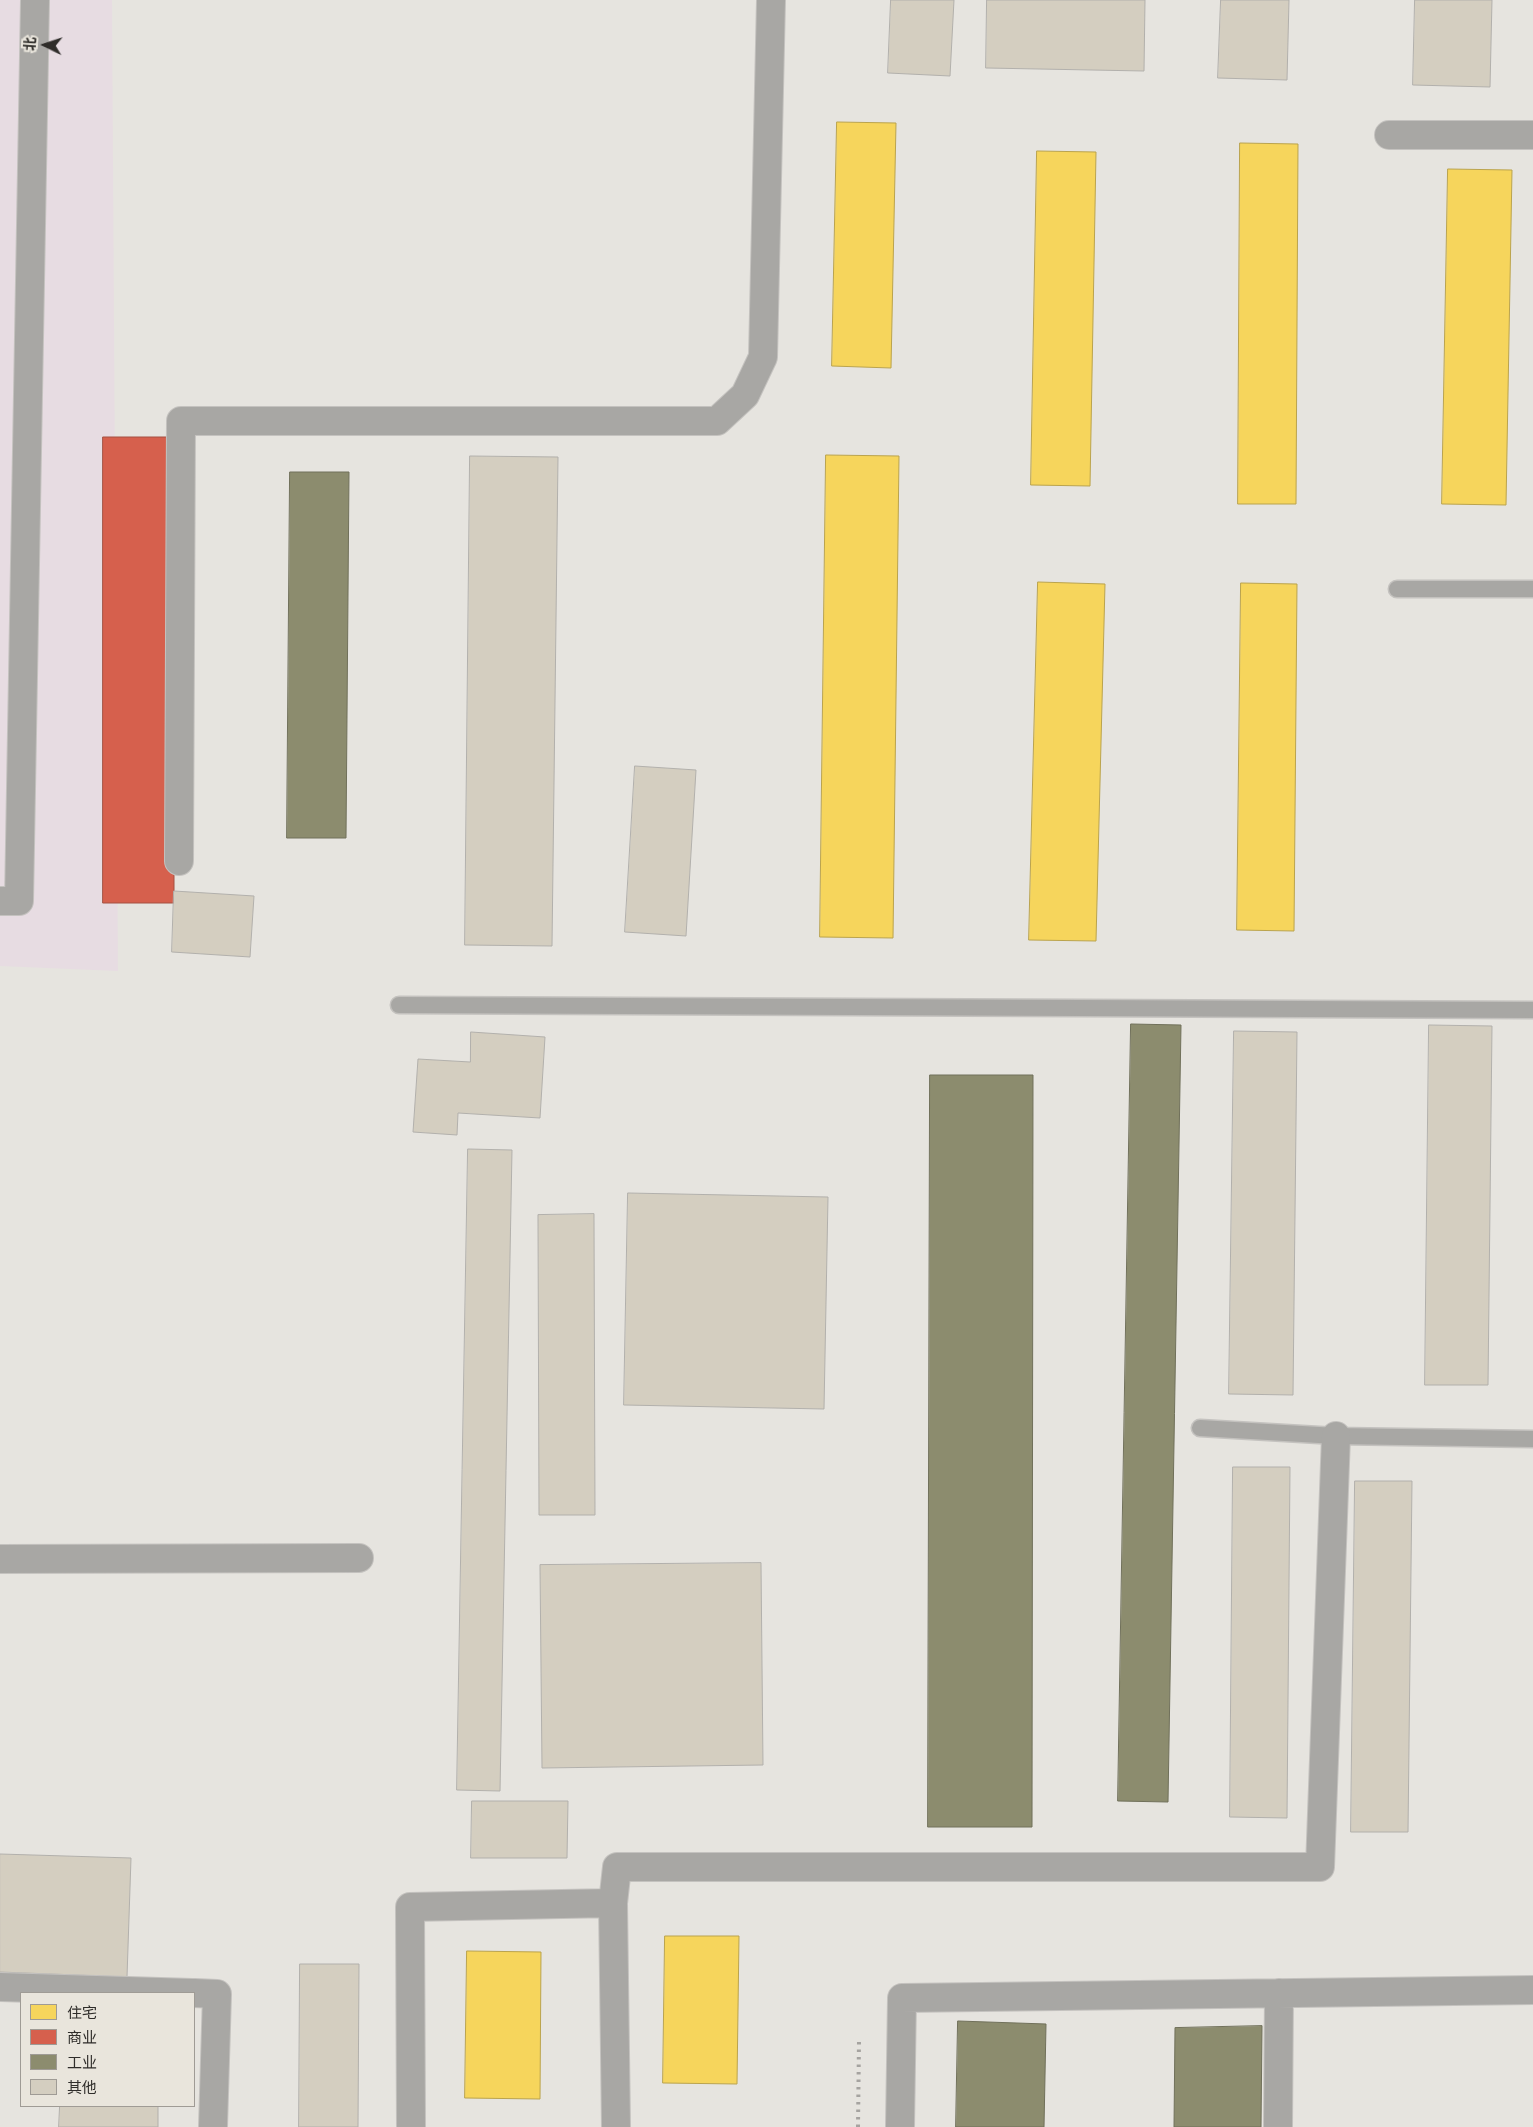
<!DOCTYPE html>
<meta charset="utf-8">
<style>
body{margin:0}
#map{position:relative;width:1533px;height:2127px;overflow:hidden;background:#e6e4df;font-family:Helvetica,"Noto Sans SC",sans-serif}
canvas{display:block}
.legend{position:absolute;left:20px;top:1992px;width:175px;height:115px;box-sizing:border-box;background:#e9e5dc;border:1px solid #9f9b95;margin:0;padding:6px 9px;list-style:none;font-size:15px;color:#2f2d2a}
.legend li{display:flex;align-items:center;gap:10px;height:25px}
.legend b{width:25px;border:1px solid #9f9b95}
.north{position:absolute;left:20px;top:20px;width:50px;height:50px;-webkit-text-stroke:4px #e9e5dc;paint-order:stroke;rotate:274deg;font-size:14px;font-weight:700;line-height:20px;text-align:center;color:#2f2d2a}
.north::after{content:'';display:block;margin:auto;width:18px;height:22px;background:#2f2d2a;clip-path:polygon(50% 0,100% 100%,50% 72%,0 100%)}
</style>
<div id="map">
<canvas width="1533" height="2127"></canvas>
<ul class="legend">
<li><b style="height:14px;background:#f6d55c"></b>住宅</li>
<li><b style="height:14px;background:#d6604d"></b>商业</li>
<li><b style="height:14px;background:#8c8c6e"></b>工业</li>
<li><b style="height:14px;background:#d4cec0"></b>其他</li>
</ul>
<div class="north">北</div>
</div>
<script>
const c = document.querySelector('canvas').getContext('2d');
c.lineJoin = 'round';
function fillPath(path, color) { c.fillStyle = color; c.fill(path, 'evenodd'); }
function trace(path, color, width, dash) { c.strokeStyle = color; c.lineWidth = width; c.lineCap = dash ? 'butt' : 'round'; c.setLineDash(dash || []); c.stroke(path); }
const commercial = new Path2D(`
 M0,0H112L118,971L0,966Z`);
const homes = new Path2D(`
 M837,122L896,123L891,368L832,366Z
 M1240,143L1298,144L1296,504H1238Z
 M1037,151L1096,152L1090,486L1031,485Z
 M1448,169L1512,170L1506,505L1442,504Z
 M826,455L899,456L893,938L820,937Z
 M1038,582L1105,584L1096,941L1029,940Z
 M1241,583L1297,584L1294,931L1237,930Z
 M665,1936H739L737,2084L663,2083Z
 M467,1951L541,1952L540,2099L465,2098Z`);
const shops = new Path2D(`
 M103,437H174V903H103Z`);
const industry = new Path2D(`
 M290,472H349L346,838H287Z
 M1131,1024L1181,1025L1168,1802L1118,1801Z
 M930,1075H1033L1032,1827H928Z
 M958,2021L1046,2024L1044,2127H956Z
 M1262,2026L1261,2127H1174L1175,2028Z`);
const building = new Path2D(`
 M891,0H954L950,76L888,73Z
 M987,0H1145L1144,71L986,68Z
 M1221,0H1289L1287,80L1218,78Z
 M1415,0H1492L1490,87L1413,85Z
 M470,456L558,457L552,946L465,945Z
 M635,766L696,770L686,936L625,932Z
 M174,891L254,896L250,957L172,952Z
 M1429,1025L1492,1026L1488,1385H1425Z
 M1234,1031L1297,1032L1293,1395L1229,1394Z
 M471,1032L545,1037L540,1118L458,1113L457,1135L413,1132L418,1059L470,1062Z
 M468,1149L512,1150L500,1791L457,1790Z
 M628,1193L828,1197L824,1409L624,1405Z
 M594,1214L595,1515H539L538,1215Z
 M1233,1467H1290L1287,1818L1230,1817Z
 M1355,1481H1412L1408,1832H1351Z
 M761,1563L763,1765L542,1768L540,1565Z
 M472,1801H568L567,1858H471Z
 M0,1854L131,1858L127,1977L0,1972Z
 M300,1964H359L358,2127H299Z
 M60,2106H158V2127H59Z`);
const lane = new Path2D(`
 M1397,589H1533
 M399,1005L1533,1010
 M1200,1428L1336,1436L1533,1439`);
const street = new Path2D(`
 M1389,135H1533
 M179,861L181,421H717L745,395L763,357L771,0
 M0,901H19L35,0
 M0,1559L359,1558
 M613,1903L617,1867H1320L1336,1436
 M0,1987L192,1993
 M194,1993L217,1994L213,2127
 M411,2127L410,1907L613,1903L616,2127
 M900,2127L902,1998L1533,1990
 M1278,2127L1279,1993`);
const rail = new Path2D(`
 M858,2127L859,2040`);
fillPath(commercial, '#e7dce2');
fillPath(homes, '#f6d55c');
trace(homes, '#baa34d', 1);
fillPath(shops, '#d6604d');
trace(shops, '#a45142', 1);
fillPath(industry, '#8c8c6e');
trace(industry, '#70705a', 1);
fillPath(building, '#d4cec0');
trace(building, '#b2b0ac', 1);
trace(lane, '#c4c2bf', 19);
trace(street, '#c4c2bf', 30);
trace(lane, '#a8a7a4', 16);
trace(street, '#a8a7a4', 28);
trace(rail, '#a5a3a0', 4, [2.5, 5]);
</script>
